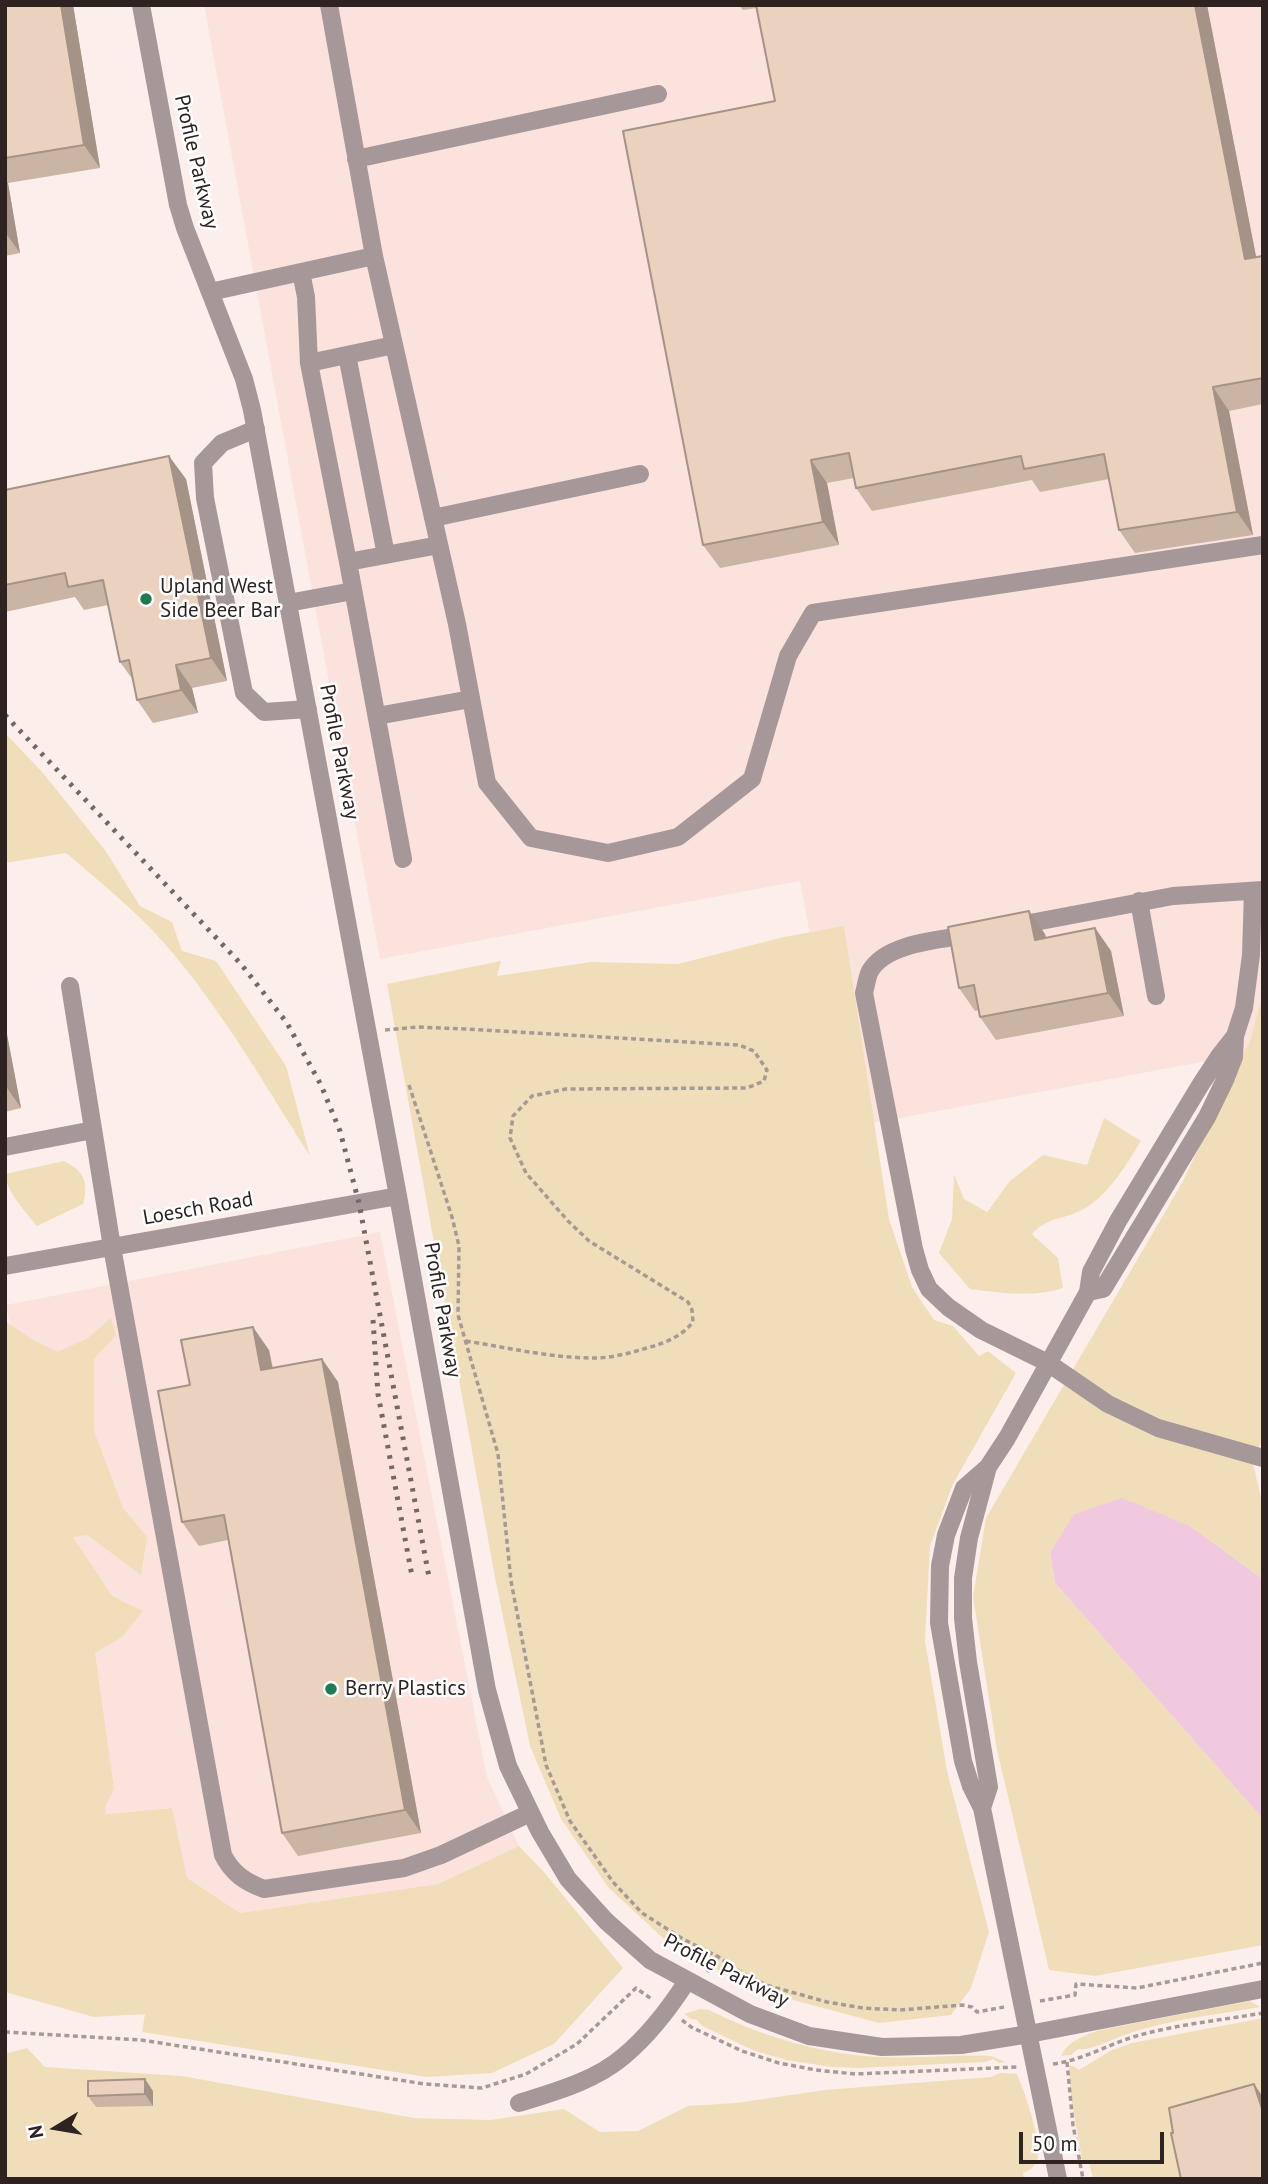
<!DOCTYPE html>
<style>
body{margin:0}
#map{position:relative;width:1268px;height:2184px;overflow:hidden;background:#fcefeb;font-family:"PT Sans",sans-serif}
canvas{display:block}
.frame{position:absolute;inset:0;border:7px solid #2e2320;pointer-events:none}
.north{position:absolute;left:21px;top:2093px;width:70px;height:70px;-webkit-text-stroke:5px #fff;paint-order:stroke;rotate:259deg;font-size:19px;font-weight:700;line-height:28px;text-align:center;color:#2e2320}
.north::after{content:'';display:block;margin:auto;width:24px;height:32px;background:#2e2320;clip-path:polygon(50% 0,100% 100%,50% 72%,0 100%)}
.scale{position:absolute;left:1019px;top:2132px;width:145px;height:32px;box-sizing:border-box;border:4px solid #2e2320;border-top:0;padding-left:9px;font-size:21px;line-height:24px;white-space:nowrap;color:#2e2320;-webkit-text-stroke:5px #fff;paint-order:stroke}
</style>
<div id="map">
<canvas width="1268" height="2184"></canvas>
<div class="frame"></div>
<div class="north">N</div>
<div class="scale">50 m</div>
</div>
<script>
const c = document.querySelector('canvas').getContext('2d');
c.lineJoin = 'round';
function fillPath(path, color) { c.fillStyle = color; c.fill(path, 'evenodd'); }
function trace(path, color, width, dash) { c.strokeStyle = color; c.lineWidth = width; c.lineCap = dash ? 'butt' : 'round'; c.setLineDash(dash || []); c.stroke(path); }
function write(font, color, halo, rows, align = 'center') {
  c.font = font + ' "PT Sans",sans-serif'; c.lineWidth = 5; c.setLineDash([]); c.textBaseline = 'middle'; c.strokeStyle = halo; c.fillStyle = color; for (const [text, x, y, turn = 0] of rows) {
    c.save(); c.translate(x, y); c.rotate((+turn || 0) * Math.PI / 180); c.textAlign = isNaN(turn) ? turn : align; if (halo) c.strokeText(text, 0, 0); c.fillText(text, 0, 0); c.restore();
  }
}
const built = new Path2D(`
 M204,5H1263V1359L1207,1061L846,1128L800,881L380,959Z
 M380,1232L487,1777L519,1846L438,1884L240,1913L186,1878L171,1808L106,1814L6,1305Z`);
const green = new Path2D(`
 M5,733L43,773L105,850L140,906L172,922L182,951L216,961L286,1066L310,1156C264,1084 221,1008 164,943C135,910 100,882 66,853L5,863Z
 M844,926L889,1219L912,1287L934,1320L953,1326L979,1356L988,1351L1016,1373L953,1484L930,1546L925,1641L947,1771L989,1932L971,1988L951,2015L879,2023L752,1989L665,1940L608,1887L561,1819L530,1746L496,1583L387,984L501,961L497,976L591,962L678,964L784,937Z
 M1263,994V1439L1252,1459L1263,1507V1579L1190,1526L1050,1554L1055,1583L1263,1819V1945L1095,1976L1049,1970L997,1750L973,1597L986,1518L1182,1183L1250,1041Z
 M1104,1118L1141,1141C1127,1164 1106,1199 1080,1211C1061,1220 1048,1217 1032,1234L1058,1258L1063,1288C1033,1298 1002,1293 970,1289L939,1253L952,1219L954,1174L964,1199L987,1212L1010,1181L1043,1155L1087,1165Z
 M64,1161C84,1171 89,1182 83,1204L37,1226C25,1211 7,1193 5,1174Z
 M111,1318L116,1335L94,1359V1431L123,1508L147,1537L141,1575L87,1535L73,1537L112,1596L143,1611L122,1637L95,1653L114,1789L105,1807L106,1814L172,1808L187,1878L240,1913L438,1884L519,1846L543,1871L623,1968L554,2044L492,2073L427,2077L142,2032L145,2014L94,2017L5,1992V1321L33,1340L58,1352L88,1338Z
 M1250,2001L1260,2007C1217,2015 1171,2019 1130,2033C1117,2037 1089,2052 1078,2049L1071,2055L1061,2056C1069,2040 1084,2036 1100,2030Z
 M700,2009L709,2010C761,2036 820,2054 879,2057C916,2059 954,2054 991,2056L1006,2062L999,2063L993,2059L985,2062L860,2068L832,2067L786,2060L755,2051L702,2026L697,2020L691,2019L684,2014Z
 M1263,2018V2122L1197,2179H1093L1089,2161L1082,2160L1071,2097L1069,2066H1073L1079,2070L1110,2051L1132,2043Z
 M27,2048L45,2067L182,2076L414,2118L490,2120L564,2109L600,2132L638,2131L688,2106L736,2103L825,2090L991,2077L1000,2073L1017,2074C1024,2090 1045,2148 1036,2163C1033,2168 1028,2171 1023,2173L1024,2179H5V2051L8,2053Z`);
const water = new Path2D(`
 M1122,1498L1190,1526L1263,1579V1819L1055,1583L1050,1553L1074,1514Z`);
const path = new Path2D(`
 M385,1030L417,1027L465,1029L739,1045L754,1051L767,1070L764,1081L747,1088L566,1089L532,1096L513,1116L510,1138L526,1173L568,1221L589,1241L688,1302L692,1310L693,1322C681,1337 665,1343 647,1348C630,1353 612,1358 594,1358C552,1358 509,1348 466,1341
 M409,1085L452,1217L459,1246L458,1315L498,1454L511,1581L546,1765L570,1821L613,1882L642,1913L683,1939L717,1956L742,1973L766,1985L827,2002L863,2008L900,2010L962,2005L972,2007L977,2012L1004,2007
 M707,1972L717,1956
 M1040,2001L1075,1995L1076,1984L1137,1988L1263,1963
 M682,2020L691,2027L742,2051L779,2063L816,2070L855,2074L1017,2067
 M5,2032L141,2040L425,2084L482,2088L526,2074L577,2044L636,1988L653,2000
 M1067,2062L1073,2125L1083,2179
 M1053,2064C1084,2060 1110,2043 1140,2035C1180,2024 1222,2020 1263,2013`);
const minor = new Path2D(`
 M141,5L178,205L185,228L244,379L252,410L398,1196L487,1690L508,1766L540,1832L568,1879L606,1921L650,1960L750,2014L809,2036L882,2047L961,2045L1029,2034L1263,1989
 M329,5L374,256L457,624L487,783L531,838L608,853L678,837L752,779L788,656L813,613L1263,545
 M356,159L658,94
 M301,272L306,297L309,363L348,562L403,859
 M210,292L374,256
 M347,355L386,555
 M309,363L394,345
 M256,429L222,443L203,463L205,498L244,693L264,712L308,709
 M433,518L640,474
 M348,562L439,545
 M288,603L353,591
 M377,716L471,699
 M1139,901L1156,996
 M1014,926L1173,896L1263,890
 M973,934C942,940 887,942 870,971C867,977 866,986 864,993L914,1249L920,1270L929,1289L948,1307L981,1330L1048,1363L1108,1404L1158,1428L1263,1458
 M70,986L112,1247L223,1855C232,1873 245,1882 264,1889L404,1868L441,1855L530,1813
 M5,1147L93,1130
 M5,1266L398,1196
 M1088,1292L1103,1289L1207,1117L1225,1080L1234,1057L1235,1036L1244,1008L1251,955L1253,891
 M982,1808L989,1787L968,1662L963,1618V1578L969,1538L988,1467
 M519,2103C554,2092 595,2081 624,2056C649,2035 669,2009 687,1981
 M1058,2179L982,1808L971,1786L963,1761L939,1623L940,1566L946,1535L964,1488L988,1467L1007,1438L1088,1292L1091,1272L1118,1221L1201,1084L1220,1055L1235,1036`);
const rail = new Path2D(`
 M5,715L241,964L287,1023L321,1085L340,1131L359,1203L429,1577
 M373,1320L378,1394L412,1576`);
const wall = new Path2D(`
 M5,5H73L100,168L8,183L20,253L5,256Z
 M739,5H1207L1256,257L1263,256V404L1229,411L1253,535L1135,553L1119,530L1109,479L1040,492L1032,480L872,511L856,488L854,478L827,483L839,545L720,568L703,545L775,101L756,8L743,10Z
 M186,479L227,681L192,688L198,713L153,723L137,700L133,680L120,662L108,605L84,610L75,597L5,612V490Z
 M1095,928L1111,951L1124,1016L996,1040L980,1017L979,1010L975,1011L959,988L1045,934L1046,938Z
 M5,1024L21,1108L5,1112Z
 M269,1350L273,1368L322,1359L338,1382L421,1833L298,1856L282,1833L228,1540L199,1546L182,1522L190,1385Z
 M153,2091V2106L96,2107L88,2096Z`);
const shadedWall = new Path2D(`
 M61,5H73L100,168L84,145Z
 M1195,5H1207L1261,282L1245,259Z
 M5,179L8,183L20,253L5,232Z
 M1213,387L1229,411L1253,535L1237,512Z
 M169,456L186,479L227,681L211,658Z
 M811,460L827,483L839,545L823,522Z
 M176,665L192,688L198,713L181,690Z
 M1029,911L1045,934L1051,963L1035,940Z
 M1095,928L1111,951L1124,1016L1108,993Z
 M5,1024L21,1108L5,1085Z
 M253,1327L269,1350L277,1393L261,1370Z
 M322,1359L338,1382L421,1833L405,1810Z
 M145,2079L153,2091V2106L145,2094Z
 M1254,2084L1263,2097V2112Z`);
const building = new Path2D(`
 M5,5H61L84,145L5,158Z
 M756,5H1195L1245,259L1263,256V378L1213,387L1237,512L1119,530L1104,454L1024,469L1021,456L856,488L849,453L811,460L823,522L703,545L623,131L775,101Z
 M169,456L211,658L176,665L181,690L137,700L129,660L120,662L103,580L68,587L65,573L5,585V490Z
 M1029,911L1035,940L1095,928L1108,993L980,1017L974,985L959,988L948,927Z
 M253,1327L261,1370L322,1359L405,1810L282,1833L224,1515L182,1522L158,1391L190,1385L181,1340Z
 M145,2079V2094L88,2096V2081Z
 M1254,2084L1263,2112V2179H1181L1171,2133H1173L1169,2108Z`);
const markers = [
 [146,599,7,"#1f7b51"],
 [331,1689,7,"#1f7b51"]
];
const streetNames = [
 ["Profile Parkway",196,162,77],
 ["Profile Parkway",339,752,79],
 ["Loesch Road",198,1209,-10],
 ["Profile Parkway",442,1310,80],
 ["Profile Parkway",726,1971,27]
];
const poiNames = [
 ["Upland West",160,587],
 ["Side Beer Bar",160,611],
 ["Berry Plastics",345,1689]
];
fillPath(built, '#fbe2dc');
fillPath(green, '#f0deba');
fillPath(water, '#f1c9de');
trace(path, '#a69a96', 3.5, [5, 3.5]);
trace(minor, '#a69799', 18);
trace(rail, '#746865', 5, [3.5, 7]);
fillPath(wall, '#cab5a4');
fillPath(shadedWall, '#a49386');
fillPath(building, '#ebd2bf');
trace(building, '#a49386', 2);
for (const [x, y, r, color] of markers) { const dot = new Path2D(); dot.arc(x, y, r, 0, 2 * Math.PI); c.fillStyle = color; c.fill(dot); trace(dot, '#fff', 2.5); }
write('21px', '#2e2320', '#fff', streetNames);
write('21px', '#2e2320', '#fff', poiNames, 'left');
</script>
